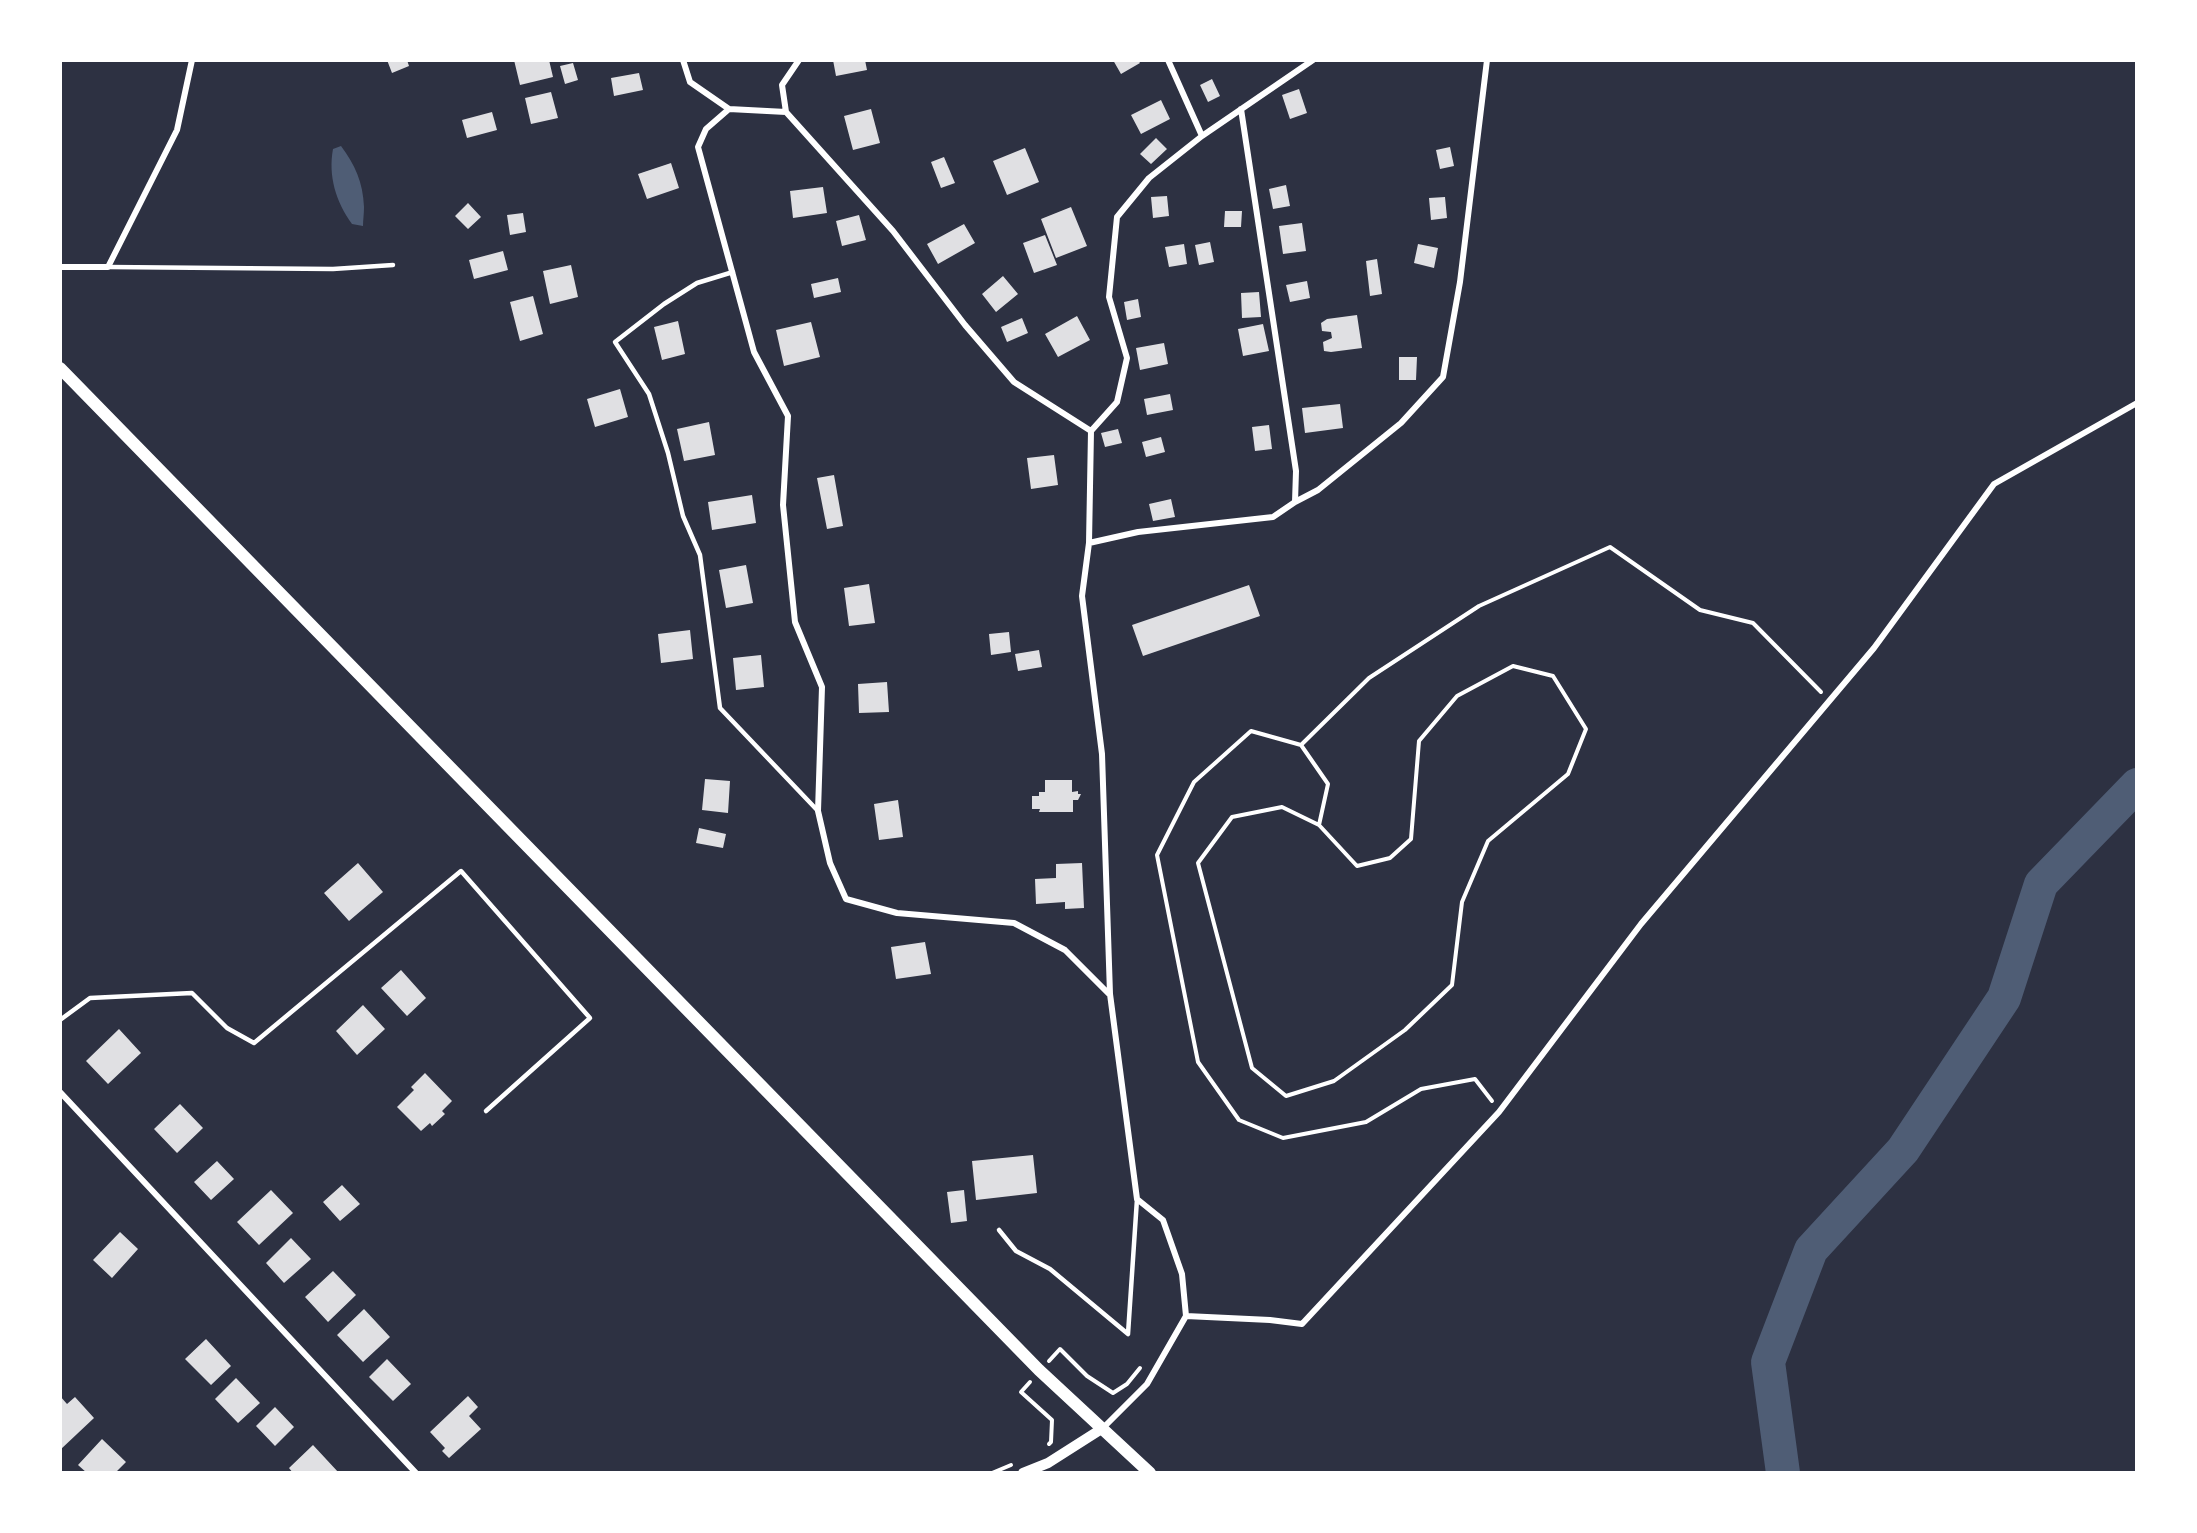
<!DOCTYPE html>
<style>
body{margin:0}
#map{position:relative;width:2197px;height:1533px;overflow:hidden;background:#2d3142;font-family:"Fira Sans Condensed",sans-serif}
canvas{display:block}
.frame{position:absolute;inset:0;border:62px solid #fff;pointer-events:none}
</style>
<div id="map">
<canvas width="2197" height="1533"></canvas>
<div class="frame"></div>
</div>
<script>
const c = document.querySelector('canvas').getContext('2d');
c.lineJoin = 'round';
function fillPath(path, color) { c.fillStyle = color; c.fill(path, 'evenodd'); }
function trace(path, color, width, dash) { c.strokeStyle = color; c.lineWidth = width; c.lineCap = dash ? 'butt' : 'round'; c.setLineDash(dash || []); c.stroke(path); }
const water = new Path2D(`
 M341,146C355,165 363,182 364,207C364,214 363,220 363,226L352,224C336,202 328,176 333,149Z`);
const river = new Path2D(`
 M1783,1473L1768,1362L1811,1250L1903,1150L2004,998L2041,884L2137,785`);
const building = new Path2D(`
 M387,60H407L409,66L392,73Z
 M514,60H549L553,77L520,85Z
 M833,60H865L867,70L836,76Z
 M1113,60H1138L1140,63L1121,74Z
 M573,63L578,80L565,84L560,66Z
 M639,73L643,90L614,96L611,78Z
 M1212,79L1220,96L1208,102L1200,85Z
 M1299,89L1307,113L1290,119L1282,95Z
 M551,92L558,118L531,124L525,98Z
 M1161,100L1170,119L1141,134L1131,115Z
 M871,109L880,143L853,150L844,116Z
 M492,112L497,130L467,138L462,120Z
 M1156,138L1167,149L1151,164L1140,154Z
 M1450,147L1454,166L1440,169L1436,150Z
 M1025,148L1039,182L1007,195L993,161Z
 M944,157L955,183L941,188L931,162Z
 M671,163L679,188L647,199L638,174Z
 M1286,185L1290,206L1273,209L1269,189Z
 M823,187L827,213L793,218L790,191Z
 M1167,196L1169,216L1153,218L1151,197Z
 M1445,197L1447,218L1431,220L1429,198Z
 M468,203L481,217L468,229L455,216Z
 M1071,207L1087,246L1056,258L1041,219Z
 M1225,211H1242L1241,227H1224Z
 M523,213L526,232L510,235L507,215Z
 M859,215L866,240L842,246L836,221Z
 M1302,223L1306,251L1283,254L1279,226Z
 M964,224L975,243L938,264L927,244Z
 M1045,235L1057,265L1034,273L1023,243Z
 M1210,242L1214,262L1199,265L1195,245Z
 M1184,244L1187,264L1169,267L1165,247Z
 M1418,244L1438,248L1434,268L1414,263Z
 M503,251L508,270L474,279L469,260Z
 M1377,259L1382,294L1370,296L1366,261Z
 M571,265L578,297L550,304L543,271Z
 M1003,276L1018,294L996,312L982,294Z
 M838,278L841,292L814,298L811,284Z
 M1307,281L1310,298L1290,302L1286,285Z
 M1259,292L1261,317L1242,318L1241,293Z
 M533,296L543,334L520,341L510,302Z
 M1138,299L1141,317L1127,320L1124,302Z
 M1357,315L1362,348L1331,352L1324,351L1323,342L1332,338L1331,332L1322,331L1321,323L1327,319Z
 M1077,316L1090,340L1058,357L1045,334Z
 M1022,318L1028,333L1007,342L1001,327Z
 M678,321L685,354L662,360L654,327Z
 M811,322L820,357L784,366L776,330Z
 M1263,324L1269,351L1243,356L1238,329Z
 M1164,343L1168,364L1140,370L1136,348Z
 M1399,357H1417L1416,380H1399Z
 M620,389L628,417L595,427L587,399Z
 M1170,394L1173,410L1147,415L1144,399Z
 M1340,404L1343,428L1305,433L1302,408Z
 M709,422L715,455L684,461L677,429Z
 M1269,425L1272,449L1255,451L1252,427Z
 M1118,429L1122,443L1105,447L1101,433Z
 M1161,437L1165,452L1146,457L1142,442Z
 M1054,455L1058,485L1031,489L1027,458Z
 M834,475L843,526L827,529L817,478Z
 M752,495L756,523L712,530L708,502Z
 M1171,499L1175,517L1153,521L1149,504Z
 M746,565L753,603L726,608L719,570Z
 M869,584L875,623L849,626L844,588Z
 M1249,585L1260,616L1143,656L1132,625Z
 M690,630L693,659L661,663L658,634Z
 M1009,632L1011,652L991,655L989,634Z
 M1039,650L1042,667L1018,671L1015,654Z
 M761,655L764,687L736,690L733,658Z
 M887,682L889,712L859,713L858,684Z
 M705,779L730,781L728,813L702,810Z
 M1045,780H1072V792L1078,791V794H1081L1078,800H1073V812H1039L1040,809H1032V796H1039V792H1045Z
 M898,800L903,837L879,840L874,804Z
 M699,828L726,834L723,848L696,843Z
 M358,863L383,892L349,921L324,893Z
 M1082,863L1084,908L1065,909V902L1036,904L1035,879L1056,878V864Z
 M925,942L931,974L896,979L891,947Z
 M401,970L426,998L407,1016L381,988Z
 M363,1005L385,1029L357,1055L336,1031Z
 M119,1029L141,1053L108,1084L86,1061Z
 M425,1073L452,1101L442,1111L445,1114L432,1126L430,1123L421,1131L397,1107L414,1090L411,1087Z
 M180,1104L203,1128L177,1153L154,1129Z
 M1033,1155L1037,1193L976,1200L972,1161Z
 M217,1161L234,1179L211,1200L194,1182Z
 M342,1185L360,1204L340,1221L323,1202Z
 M271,1190L293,1213L259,1245L237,1222Z
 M964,1190L967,1221L951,1223L947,1192Z
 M120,1232L138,1249L112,1278L93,1260Z
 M291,1238L311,1259L284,1283L266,1263Z
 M333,1271L356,1295L328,1322L305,1297Z
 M364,1309L390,1337L363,1362L337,1335Z
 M206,1339L231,1366L211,1385L185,1359Z
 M387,1359L411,1384L393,1401L369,1377Z
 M236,1378L260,1403L238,1423L215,1399Z
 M60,1396L67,1404L75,1397L94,1418L60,1450Z
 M468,1396L478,1407L469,1416L481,1429L449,1458L442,1451L445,1448L430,1432Z
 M275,1407L294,1427L275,1446L256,1426Z
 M102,1439L126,1462L115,1473H87L78,1465Z
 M313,1445L339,1473H293L289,1468Z`);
const path = new Path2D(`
 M1513,666L1553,676L1586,729L1568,774L1488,841L1462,902L1452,985L1405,1030L1334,1081L1286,1096L1252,1068L1198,863L1232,817L1282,807L1319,825L1357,866L1390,858L1411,839L1419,741L1457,696Z
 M1301,745L1369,678L1479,606L1610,547L1700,610L1753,623L1821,692
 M1319,825L1328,784L1301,745L1251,731L1194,782L1157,855L1198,1062L1239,1120L1283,1138L1366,1122L1421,1089L1475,1079L1492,1101
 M1049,1361L1060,1349L1087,1376L1113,1393L1127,1384L1140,1368
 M1030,1382L1021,1392L1052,1420L1051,1442L1049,1444
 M992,1473L1011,1465`);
const service = new Path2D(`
 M108,267L333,269L393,265
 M733,272L697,283L664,304L615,342L649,394L668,453L683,516L700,555L720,708L818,811
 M60,1020L90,998L192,993L227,1028L254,1043L461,871L590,1018L486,1111
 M999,1230L1016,1251L1050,1269L1128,1334L1137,1199`);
const minor = new Path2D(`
 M683,60L690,82L729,109L786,112
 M799,60L782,85L786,112L893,231L965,325L1014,382L1091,431
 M1168,60L1202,136
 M729,109L706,129L698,147L754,352L788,416L783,505L795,622L822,687L818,811L830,863L846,899L897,913L1014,923L1065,950L1109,994
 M60,267H108L177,130L192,60
 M1295,502L1318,490L1401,423L1443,377L1460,282L1487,60
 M1089,543L1138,532L1273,517L1295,502L1296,471L1241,109
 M60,1092L416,1473
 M1186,1316L1182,1274L1163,1220L1137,1199L1110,994L1102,754L1082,596L1089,543L1091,431L1117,402L1127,358L1109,297L1117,217L1149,178L1202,136L1313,60
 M1103,1428L1147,1384L1186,1316L1270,1320L1302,1324L1499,1112L1641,924L1874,648L1994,484L2137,403`);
const tertiary = new Path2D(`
 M1023,1473L1048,1463L1103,1428`);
const secondary = new Path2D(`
 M60,368L1039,1370L1150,1473`);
fillPath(water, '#4f5d75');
trace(river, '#4f5d75', 34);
fillPath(building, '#e0e0e3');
trace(path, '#fff', 4);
trace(service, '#fff', 4.5);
trace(minor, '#fff', 6);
trace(tertiary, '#fff', 10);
trace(secondary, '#fff', 12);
</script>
